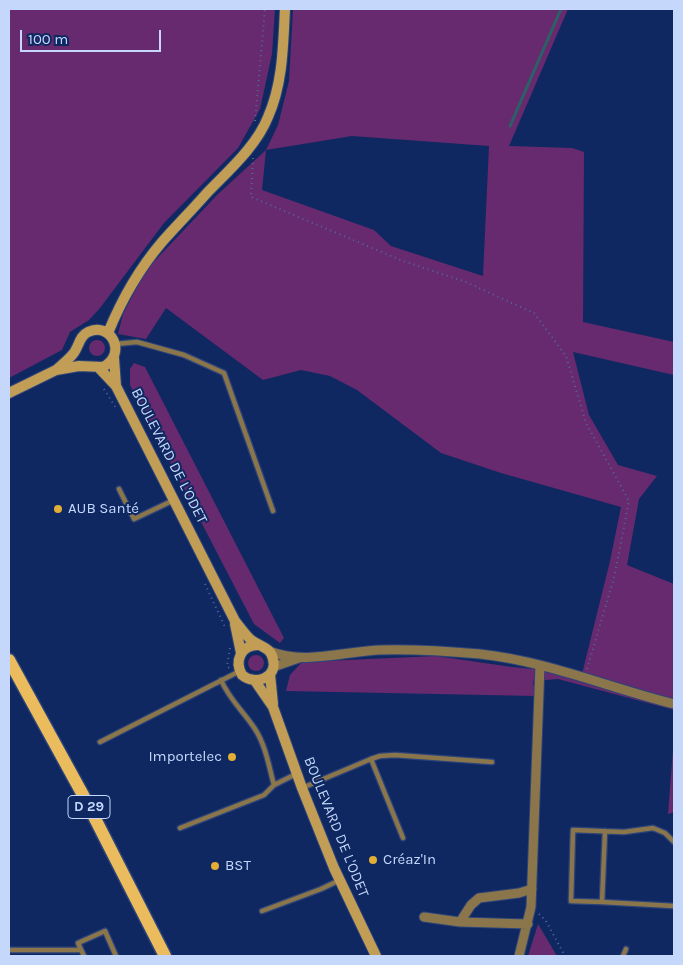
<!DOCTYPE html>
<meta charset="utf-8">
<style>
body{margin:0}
#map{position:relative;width:683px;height:965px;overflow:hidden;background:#0f2861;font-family:Karla,sans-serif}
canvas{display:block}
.frame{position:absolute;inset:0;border:10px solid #c5d8fb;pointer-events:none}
.scale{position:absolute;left:20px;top:30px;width:141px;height:22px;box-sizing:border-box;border:2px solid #c5d8fb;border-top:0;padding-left:6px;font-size:15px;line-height:18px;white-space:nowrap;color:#c5d8fb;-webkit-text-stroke:4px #0f2861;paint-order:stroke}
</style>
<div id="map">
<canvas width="683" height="965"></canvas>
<div class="frame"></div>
<div class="scale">100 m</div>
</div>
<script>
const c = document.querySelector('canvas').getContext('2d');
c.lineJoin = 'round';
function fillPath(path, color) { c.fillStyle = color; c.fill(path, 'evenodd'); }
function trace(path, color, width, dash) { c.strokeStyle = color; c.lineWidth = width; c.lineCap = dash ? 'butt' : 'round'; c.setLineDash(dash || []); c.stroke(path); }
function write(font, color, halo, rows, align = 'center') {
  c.font = font + ' Karla,sans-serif'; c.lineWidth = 4; c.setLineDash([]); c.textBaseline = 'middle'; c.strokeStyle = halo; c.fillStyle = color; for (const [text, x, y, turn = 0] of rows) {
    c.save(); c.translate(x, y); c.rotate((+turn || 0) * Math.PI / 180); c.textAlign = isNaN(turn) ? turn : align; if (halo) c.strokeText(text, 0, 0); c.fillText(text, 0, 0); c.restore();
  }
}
const green = new Path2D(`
 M9,9H275L272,54L260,109L238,148L164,223L100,308L89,320L70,332L62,350L9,378Z
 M293,9H568L509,146L572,148L584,152L583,322L674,342V375L573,352L589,415L618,465L657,476L639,499L627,565L674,584V710L558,679L533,681L535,696L286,691L290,675L302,662L436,656L512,667L582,674L610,561L621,507L501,473L441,453L357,390L330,376L301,370L263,380L166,308L146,339L118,334L123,314L146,270L217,195L266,150L278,125L289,81ZM352,136L489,146L483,276L391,246L374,230L262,190L266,150Z
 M89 348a8 8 0 1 1 16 0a8 8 0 1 1-16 0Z
 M134,363L145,367L284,638L280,643L254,624L130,385V369Z
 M248 663a8 8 0 1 1 16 0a8 8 0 1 1-16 0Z
 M674,737V812L668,814Z
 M538,924L557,956H528Z`);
const stream = new Path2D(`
 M510,126L561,9`);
const path = new Path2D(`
 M255,121L265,9
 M253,158L251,197L403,261L466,282L534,313L566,356L586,423L629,501L614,578L587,669
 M104,389L116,408
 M205,584L225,627
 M229,668L227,666L230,648
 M539,914L546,921L565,956`);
const lane = new Path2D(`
 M115,344L137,342L184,355L224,373L273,511
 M119,489L134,519L174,500
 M221,680C229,699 244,712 255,729C266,746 269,767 274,785
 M100,742L240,671
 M371,759L380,756L395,755L492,762
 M302,788L371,759L403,838
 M180,828L264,795L274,785L296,774
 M605,831L602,902L571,901L573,830L624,832L653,828L665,833L674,842
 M602,902L674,906
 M262,911L321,889L340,880
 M9,950H81
 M84,956L78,943L105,931L116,956
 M623,956L626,949`);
const street = new Path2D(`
 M269,651C303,665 342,652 378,650C411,649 446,651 480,654C546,661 610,688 674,704
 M273,667L299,658
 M424,917L460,922L528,924
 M460,922L471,905L479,898L519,893L532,889
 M519,956L531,907L540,665`);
const secondary = new Path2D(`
 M108,333C121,301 139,269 162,242C176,226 192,210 206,194C228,171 256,147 268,117C283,83 283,46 285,9
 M114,358L116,386
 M99,368L116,386L235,621C240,627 244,633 250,639C258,646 271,647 273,659C278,678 255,686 242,675C234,661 241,645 258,645
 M9,393L56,370L79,366L103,367C128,354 111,321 88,332C79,336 79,347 73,354C68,360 62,365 56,370
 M235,624L241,653
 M270,674L273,704
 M255,681L273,707L302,788L334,868L376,956`);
const primary = new Path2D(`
 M9,660L83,795L165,956`);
const markers = [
 [58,509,5,"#e3ae35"],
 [232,757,5,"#e3ae35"],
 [373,860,5,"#e3ae35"],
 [215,866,5,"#e3ae35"]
];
const shields = [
 [89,807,42]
];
const shieldNames = [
 ["D 29",89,807]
];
const streetNames = [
 ["BOULEVARD DE L'ODET",169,456,63],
 ["BOULEVARD DE L'ODET",336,827,68]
];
const poiNames = [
 ["AUB Santé",68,509],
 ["Importelec",222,757,"right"],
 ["Créaz'In",383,860],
 ["BST",225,866]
];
fillPath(green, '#672a6e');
trace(stream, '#2a6166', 3);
trace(lane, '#2c447a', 7);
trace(street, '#2c447a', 11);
trace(secondary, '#2c447a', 12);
trace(primary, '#2c447a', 15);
trace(path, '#53699a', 2, [1, 4]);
trace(lane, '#8b754a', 4.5);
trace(street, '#8b754a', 9);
trace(secondary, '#c19d56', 10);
trace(primary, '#eabc5e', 12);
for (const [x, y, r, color] of markers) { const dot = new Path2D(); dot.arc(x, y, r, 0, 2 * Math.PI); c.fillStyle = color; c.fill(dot); trace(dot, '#0f2861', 2); }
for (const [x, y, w] of shields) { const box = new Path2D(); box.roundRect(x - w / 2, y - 11.5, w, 23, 4); c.fillStyle = '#0f2861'; c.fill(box); trace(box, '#c5d8fb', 1); }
write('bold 14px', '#c5d8fb', null, shieldNames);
write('15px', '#c5d8fb', '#0f2861', streetNames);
write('15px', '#c5d8fb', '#0f2861', poiNames, 'left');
</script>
